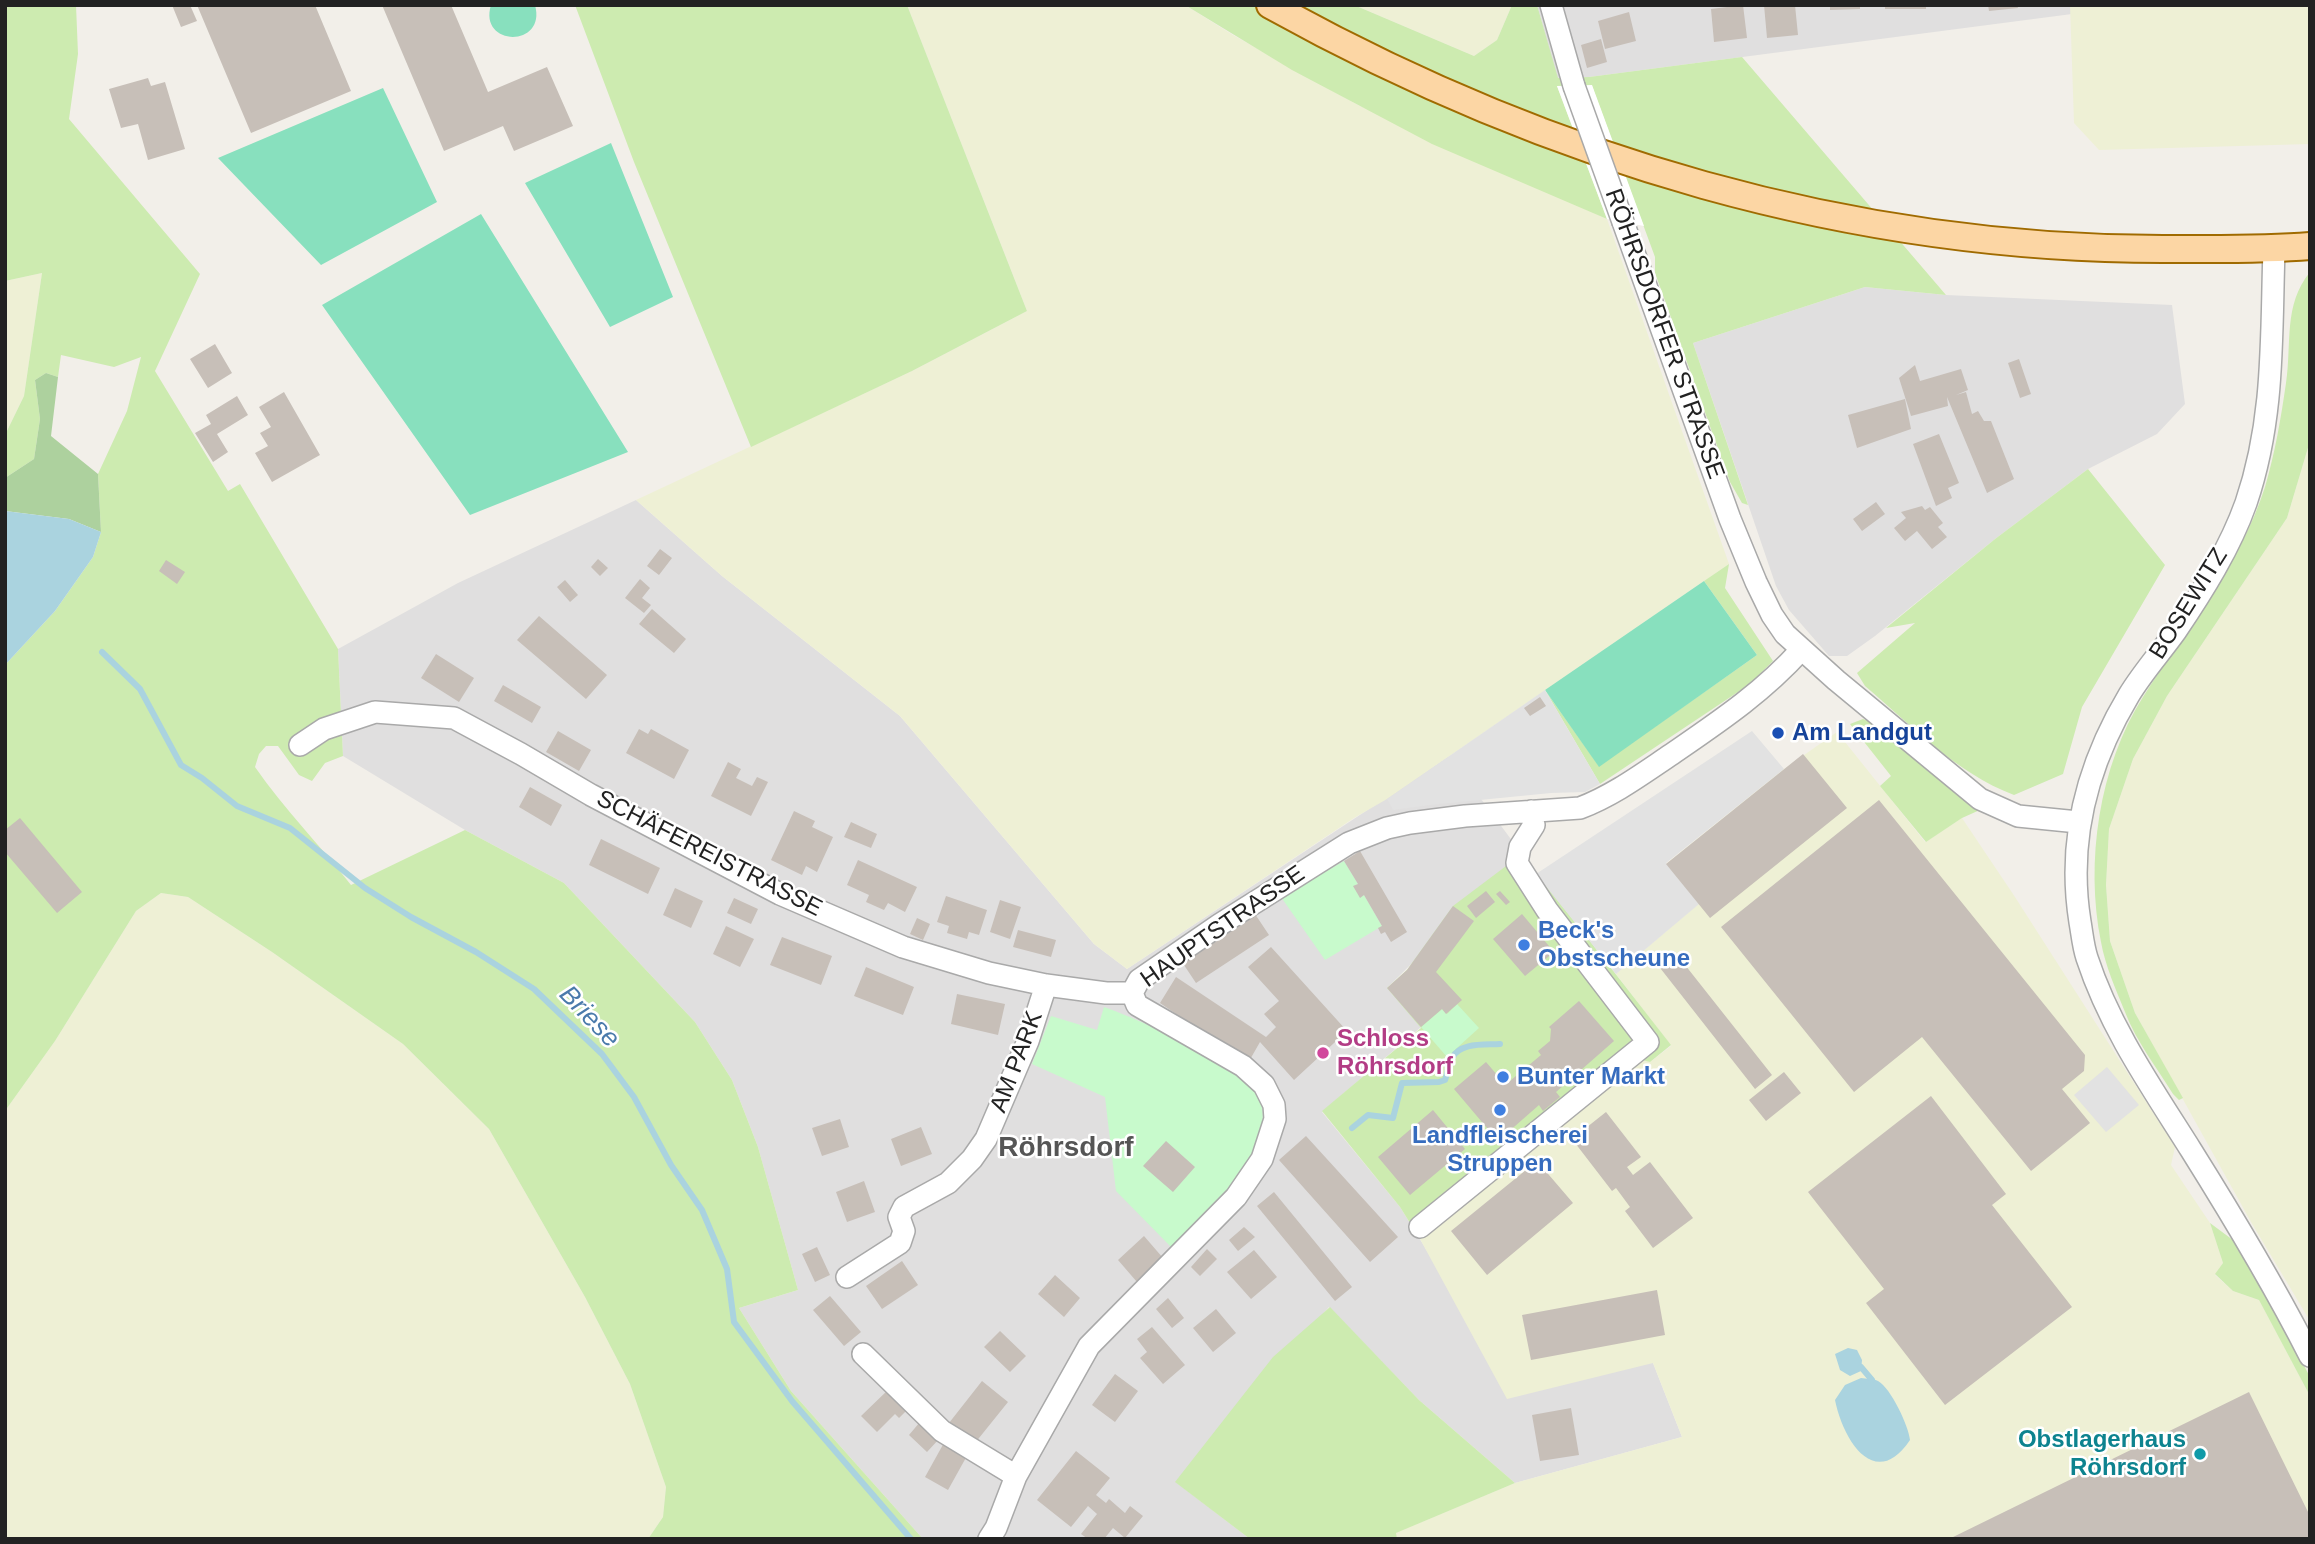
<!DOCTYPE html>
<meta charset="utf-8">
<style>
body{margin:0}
#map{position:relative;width:2315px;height:1544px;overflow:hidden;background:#f2efe9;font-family:Helvetica,sans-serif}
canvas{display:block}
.frame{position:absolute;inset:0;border:7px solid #222;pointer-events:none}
</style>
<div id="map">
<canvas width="2315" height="1544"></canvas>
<div class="frame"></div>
</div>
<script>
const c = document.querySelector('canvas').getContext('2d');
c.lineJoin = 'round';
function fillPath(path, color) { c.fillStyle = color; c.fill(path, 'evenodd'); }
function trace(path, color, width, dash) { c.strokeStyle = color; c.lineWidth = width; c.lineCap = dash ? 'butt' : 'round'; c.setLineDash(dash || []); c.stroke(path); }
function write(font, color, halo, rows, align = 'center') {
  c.font = font + ' Helvetica,sans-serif'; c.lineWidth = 5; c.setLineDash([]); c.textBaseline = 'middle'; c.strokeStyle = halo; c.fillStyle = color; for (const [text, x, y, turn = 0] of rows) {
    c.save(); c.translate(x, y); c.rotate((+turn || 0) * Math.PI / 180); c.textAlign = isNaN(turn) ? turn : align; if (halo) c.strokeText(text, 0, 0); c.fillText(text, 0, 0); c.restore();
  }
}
const residential = new Path2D(`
 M1537,5H2070L2072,14L1589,77L1557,78Z
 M1865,287L1946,295L2172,305L2185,404L2157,434L2088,469L1995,539L1875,636L1847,656H1829L1789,610L1776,586L1693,343Z
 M636,500L722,576L900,716L1094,944L1127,969L1449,756L1522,854L1387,988L1421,1027L1322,1112L1400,1207L1436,1265L1653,1363L1682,1437L1515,1483L1419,1400L1329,1307L1176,1482L1250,1539H923L791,1391L739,1308L798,1290L758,1147L732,1080L695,1022L564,883L465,830L343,756L338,649L458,583Z`);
const farmland = new Path2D(`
 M907,5H1185L1233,35L1358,105L1607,219L1729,564L1387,799L1354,818L1127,969L1094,944L900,716L722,576L636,500L912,371L1027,311Z
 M1354,5H1512L1497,40L1474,56Z
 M2070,5H2310V144L2099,150L2074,123Z
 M42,273L24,396L5,435V281Z
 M2310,441V1321L2251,1222L2135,1013L2110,941L2106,885L2109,829L2133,759L2167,696L2287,518Z
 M1837,732L1925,842L1962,818L2015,897L2175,1147L2171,1165L2210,1223L2223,1263L2215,1275L2233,1291L2259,1300L2310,1396V1539H1397L1395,1533L1515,1483L1682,1437L1653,1363L1507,1399L1420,1239L1642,1059L1650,1062L1671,1046L1616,974L1698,904L1666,864L1784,769Z
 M161,893L188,897L272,952L403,1044L489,1129L585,1297L630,1384L666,1487L663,1517L648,1539H5V1111L55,1041L136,911Z`);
const grass = new Path2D(`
 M5,5H76L78,54L69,119L200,274L155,371L228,491L240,484L338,649L343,756L325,763L312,781L299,775L278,746H266L259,754L255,767C284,809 320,845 351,885L465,830L564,883L695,1022L732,1080L758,1147L798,1290L739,1308L791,1391L923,1539H648L663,1517L666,1487L630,1384L585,1297L489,1129L403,1044L272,952L188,897L161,893L136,911L55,1041L5,1111V665L55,611L93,557L101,532L98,474L127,411L141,357L114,367L61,355L58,377L46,373L35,380L40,419L34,459L5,478V435L24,396L42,273L5,281Z
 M575,5H907L1027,311L912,371L751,447L634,162Z
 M1185,5H1354L1474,56L1497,40L1512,5H1537L1558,78L1589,77L1742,57L1946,295L1865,287L1693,343L1748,505L1742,503L1730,482L1655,273V257L1592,86H1557L1607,219L1432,144L1292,70Z
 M2310,272V441L2287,518L2167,696L2133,759L2109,829L2106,885L2110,941L2135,1013L2183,1098L2179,1100L2173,1094C2157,1068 2136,1041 2125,1012C2116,990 2105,965 2101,942C2085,862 2099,766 2143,697C2186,629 2240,565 2265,487C2275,453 2281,418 2286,383C2292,344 2283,305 2310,272Z
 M2088,469L2165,565L2082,707L2063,774L2014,795C1956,773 1912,726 1865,686L1857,673L1915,623L1886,628L1995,539Z
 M1729,564L1725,588L1773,661L1750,684L1600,784L1545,690L1599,766L1757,655L1704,581Z
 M1863,719L1878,725L1982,809L1962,818L1926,842L1880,786L1891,776L1850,724Z
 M1522,854L1671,1045L1650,1062L1642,1060L1420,1239L1400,1207L1322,1111L1421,1028L1387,988L1407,970L1453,906Z
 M2210,1223L2241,1246L2310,1377V1396L2259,1300L2233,1291L2215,1274L2223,1263Z
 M1330,1307L1419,1400L1515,1483L1396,1533L1397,1539H1250L1175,1482L1273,1357Z`);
const forest = new Path2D(`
 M46,373L58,377L51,436L98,474L101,532L69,519L5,511V478L34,459L40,419L35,380Z`);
const park = new Path2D(`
 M1344,861L1358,884L1354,886L1360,897L1364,895L1382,926L1325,960L1281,897Z
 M1457,1004L1479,1028L1447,1057L1421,1027L1442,1009L1447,1014Z
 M1104,1007C1139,1019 1250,1068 1261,1103C1275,1147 1204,1222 1171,1247L1116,1191L1105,1097L1032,1064L1051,1016L1097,1030Z`);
const pitch = new Path2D(`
 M491,5H535C547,48 478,47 491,5Z
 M383,88L437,202L321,265L218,158Z
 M611,143L673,297L610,327L525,183Z
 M481,214L628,452L470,515L322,305Z
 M1704,581L1757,655L1599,767L1545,690Z`);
const parking = new Path2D(`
 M1545,690L1600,784L1585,792L1551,793L1429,805L1393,810L1387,799Z
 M1752,731L1784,769L1666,863L1699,904L1616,974L1536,874Z
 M2107,1067L2139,1105L2106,1132L2074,1095Z`);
const water = new Path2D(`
 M5,511L69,519L101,532L93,557L55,611L5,665Z
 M1848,1348L1857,1350L1862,1360L1861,1371L1850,1376L1840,1370L1835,1354Z
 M1861,1378C1866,1379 1874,1379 1878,1381C1891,1388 1909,1427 1910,1440C1875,1492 1843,1440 1835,1400L1845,1385Z`);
const pier = new Path2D(`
 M1592,85L1644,226L1607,219L1557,86Z`);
const stream = new Path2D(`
 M102,652L140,689L181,765L202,778L237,806L290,828L365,888L411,917L476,952L534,989L602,1054L634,1097L671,1165L702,1210L727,1269L734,1322L792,1401L911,1539
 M1352,1128L1368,1115L1393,1118L1402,1083L1439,1082L1445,1080C1448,1073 1448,1065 1452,1058C1460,1042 1484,1045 1500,1044
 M1861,1367L1872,1380`);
const building = new Path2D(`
 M172,5H190L197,21L181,27Z
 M197,5H315L351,91L251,133Z
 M382,5H451L488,92L547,67L573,126L514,151L503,126L444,151Z
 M1743,5L1747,38L1714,42L1711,9Z
 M1764,5H1795L1798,35L1767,38Z
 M1830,5H1860V9L1830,10Z
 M1885,5H1926V9H1885Z
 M1988,5H2017L2018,8L1989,11Z
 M1629,12L1636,41L1605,49L1598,21Z
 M1601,39L1607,62L1587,68L1581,45Z
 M148,78L151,86L165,82L185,149L148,160L138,124L121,128L109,89Z
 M215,344L232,373L208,388L190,359Z
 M2019,359L2031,394L2020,398L2008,363Z
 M1915,365L1920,381L1961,369L1968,390L1956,395L1966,392L1972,414L1978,411L1984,421H1991L2014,479L1987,493L1947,397L1948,406L1911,416L1899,378Z
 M284,392L320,455L272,482L255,453L268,446L260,433L271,427L259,407Z
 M237,396L248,415L217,434L228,452L213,462L195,433L211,424L206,415Z
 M1905,399L1911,429L1857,448L1848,415Z
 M1939,434L1959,483L1948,488L1952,498L1936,506L1913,444Z
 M1876,502L1885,514L1862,531L1853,519Z
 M1922,506L1925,510L1930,507L1943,523L1938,527L1947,537L1932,549L1917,531L1905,541L1894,528L1906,518L1901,512Z
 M660,549L672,558L659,575L647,566Z
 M598,559L608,568L600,576L591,567Z
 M166,560L185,572L177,584L159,571Z
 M640,579L650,588L642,598L651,605L644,613L625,598Z
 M565,580L578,595L570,602L557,587Z
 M652,609L686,639L674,653L639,624Z
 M539,616L607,675L586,699L517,640Z
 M436,654L474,678L459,702L421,678Z
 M503,685L541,707L532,723L494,701Z
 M1540,697L1546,706L1530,716L1524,708Z
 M639,729L648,734L651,729L689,750L674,779L626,753Z
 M558,731L591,750L579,771L546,752Z
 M1803,754L1847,808L1710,918L1666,864Z
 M728,762L741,769L736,778L752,786L757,777L768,782L751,816L711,796Z
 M530,787L562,805L551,826L519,807Z
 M1879,800L2085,1055L2084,1071L2062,1089L2090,1123L2031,1171L1922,1037L1854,1092L1721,927Z
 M794,811L815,821L812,827L833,837L817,872L806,866L802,875L771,860Z
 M20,818L82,892L57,913L5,852V830Z
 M851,822L877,834L871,848L844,837Z
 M601,839L660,868L648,894L589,865Z
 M1360,851L1407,932L1391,942L1385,932L1381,934L1378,928L1382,926L1364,895L1360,898L1353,886L1358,884L1344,861Z
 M858,860L917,887L905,912L888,903L884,910L866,902L869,895L847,885Z
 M675,888L703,901L691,928L663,915Z
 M1486,891L1495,902L1476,918L1467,906Z
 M1500,891L1510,902L1506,905L1496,894Z
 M946,896L987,910L979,935L969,932L967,939L947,933L949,926L937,922Z
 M734,898L758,909L751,924L727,913Z
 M1000,900L1021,907L1010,939L990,932Z
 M1453,906L1474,921L1436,972L1462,1000L1446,1014L1442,1009L1421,1027L1387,988L1407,970Z
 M1255,914L1269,935L1196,983L1182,962Z
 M1522,914L1554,952L1525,976L1493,939Z
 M917,918L930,924L923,940L910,934Z
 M726,926L754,939L740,967L713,954Z
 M1018,930L1056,940L1051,957L1013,947Z
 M782,937L832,956L821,985L770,965Z
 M1271,947L1347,1031L1294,1080L1260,1042L1248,1063L1160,1003L1176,977L1266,1037L1276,1027L1264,1014L1279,1001L1248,967Z
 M1674,951L1772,1075L1755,1089L1657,964Z
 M866,967L914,987L903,1015L854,996Z
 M957,994L1005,1004L998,1035L951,1024Z
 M1579,1001L1614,1041L1556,1092L1560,1097L1543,1111L1539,1105L1498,1141L1454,1089L1486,1062L1498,1076L1507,1077L1510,1081L1541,1055L1538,1051L1550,1041L1551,1029L1549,1027Z
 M1784,1072L1801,1093L1766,1121L1749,1100Z
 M1931,1096L2006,1194L1992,1205L2072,1307L1945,1405L1866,1303L1884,1289L1808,1192Z
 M1433,1110L1465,1149L1410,1195L1378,1157Z
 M1606,1112L1641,1157L1627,1167L1633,1175L1650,1162L1693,1218L1653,1248L1625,1211L1630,1207L1616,1188L1612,1191L1572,1139Z
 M840,1119L849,1147L822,1156L812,1128Z
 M921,1127L932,1154L901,1166L891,1139Z
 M1306,1136L1398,1237L1370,1262L1279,1160Z
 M1166,1141L1195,1167L1173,1192L1143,1166Z
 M1537,1161L1573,1203L1487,1275L1451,1231Z
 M864,1181L875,1212L847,1222L836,1192Z
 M1274,1192L1352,1287L1335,1301L1257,1206Z
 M1244,1227L1255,1237L1238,1251L1229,1240Z
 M1144,1236L1163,1258L1137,1282L1118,1260Z
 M817,1247L830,1275L815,1282L802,1254Z
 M1207,1249L1217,1259L1200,1276L1191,1267Z
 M1254,1250L1277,1277L1251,1299L1227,1272Z
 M902,1261L918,1285L882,1309L866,1286Z
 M1055,1275L1080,1298L1064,1317L1038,1294Z
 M1657,1290L1665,1335L1531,1360L1522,1315Z
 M830,1296L861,1332L844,1346L813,1310Z
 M1168,1298L1184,1318L1172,1328L1156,1309Z
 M1216,1309L1236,1333L1213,1352L1193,1328Z
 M1152,1327L1185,1365L1163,1384L1140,1358L1147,1352L1137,1339Z
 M1000,1331L1026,1356L1010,1372L984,1347Z
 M1115,1374L1138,1391L1115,1422L1092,1405Z
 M982,1381L1008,1402L975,1443L949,1423Z
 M889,1389L908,1409L899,1418L895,1414L877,1432L861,1416Z
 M2249,1392L2310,1516V1539H1949Z
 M1571,1408L1579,1455L1540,1461L1532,1415Z
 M920,1422L939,1439L927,1452L909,1435Z
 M945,1441L968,1454L948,1490L925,1477Z
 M1076,1451L1110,1478L1096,1495L1106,1503L1109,1499L1125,1513L1130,1506L1143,1516L1125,1538L1113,1528L1104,1539H1088L1081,1534L1097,1514L1088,1506L1071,1527L1037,1500Z`);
const minor = new Path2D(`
 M1551,5L1574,86
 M1623,222L1730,519L1756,582L1772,615L1785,634L1836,680L1980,799L2018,816L2078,822
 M2274,249C2271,336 2275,418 2246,503C2230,548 2203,591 2176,631C2161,652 2143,672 2129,695C2087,765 2067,841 2080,922C2082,933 2083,946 2087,958C2110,1028 2152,1088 2191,1150C2233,1217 2274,1285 2310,1356
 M300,745L324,729L375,712L454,718L521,754L591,795L780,894L903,947L989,973L1046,985L1106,993H1132
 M1420,1227L1648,1042L1547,910L1517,863L1520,847L1534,825L1531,811
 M847,1277L900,1243L904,1231L899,1217L904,1207L948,1183L972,1159L986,1139L1028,1041L1046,985
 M863,1354L942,1431L1016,1476
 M989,1539L996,1528L1016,1476L1089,1346L1236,1197L1262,1159L1275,1119L1274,1105L1264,1085L1243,1066L1137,1005L1132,993L1139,980L1219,925L1349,843L1387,828L1410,823L1465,816L1580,808C1614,795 1642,774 1672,754C1720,721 1762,693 1801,650`);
const major = new Path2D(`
 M1270,5C1547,159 1851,250 2168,249C2216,249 2263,250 2310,246`);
const minorBridge = new Path2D(`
 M1574,86L1623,222`);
const markers = [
 [1778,733,7,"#1a4fb4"],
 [1524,945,7,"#3f7fe0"],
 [1323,1053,7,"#d1479c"],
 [1503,1077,7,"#3f7fe0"],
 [1500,1110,7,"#3f7fe0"],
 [2200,1454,7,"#0f9aa8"]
];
const streetNames = [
 ["RÖHRSDORFER STRASSE",1664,334,70],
 ["BOSEWITZ",2189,604,-58],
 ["SCHÄFEREISTRASSE",709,854,27],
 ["HAUPTSTRASSE",1223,927,-35],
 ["AM PARK",1017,1062,-69]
];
const transitNames = [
 ["Am Landgut",1792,733]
];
const shopNames = [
 ["Beck's",1538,931],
 ["Obstscheune",1538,959],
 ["Bunter Markt",1517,1077],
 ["Landfleischerei",1500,1136,"center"],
 ["Struppen",1500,1164,"center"]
];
const hotelNames = [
 ["Schloss",1337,1039],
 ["Röhrsdorf",1337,1067]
];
const cultureNames = [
 ["Obstlagerhaus",2186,1440],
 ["Röhrsdorf",2186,1468]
];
const waterNames = [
 ["Briese",589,1017,46]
];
const quarterNames = [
 ["Röhrsdorf",1066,1148]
];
fillPath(residential, '#e0dfdf');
fillPath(farmland, '#eef0d5');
fillPath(grass, '#cdebb0');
fillPath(forest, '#add19e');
fillPath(park, '#c8facc');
fillPath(pitch, '#88e0be');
fillPath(parking, '#e2e2e2');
fillPath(water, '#aad3df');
fillPath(pier, '#fff');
trace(stream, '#aad3df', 6);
fillPath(building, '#c7bfb8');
trace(minor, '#a9a9a9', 24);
trace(major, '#a06b00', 30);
trace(minor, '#fff', 21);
trace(major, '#fcd6a4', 26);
trace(minorBridge, '#a9a9a9', 24, []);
trace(minorBridge, '#fff', 21);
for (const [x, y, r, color] of markers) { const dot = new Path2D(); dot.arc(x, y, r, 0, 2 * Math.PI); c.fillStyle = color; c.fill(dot); trace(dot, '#fff', 2.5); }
write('24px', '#222', '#fff', streetNames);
write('bold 24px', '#164399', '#fff', transitNames, 'left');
write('bold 24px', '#366cbe', '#fff', shopNames, 'left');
write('bold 24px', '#b23c85', '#fff', hotelNames, 'left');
write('bold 24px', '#0d838f', '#fff', cultureNames, 'right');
write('italic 26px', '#4a7aab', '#fff', waterNames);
write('bold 28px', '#555', '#fff', quarterNames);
</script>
